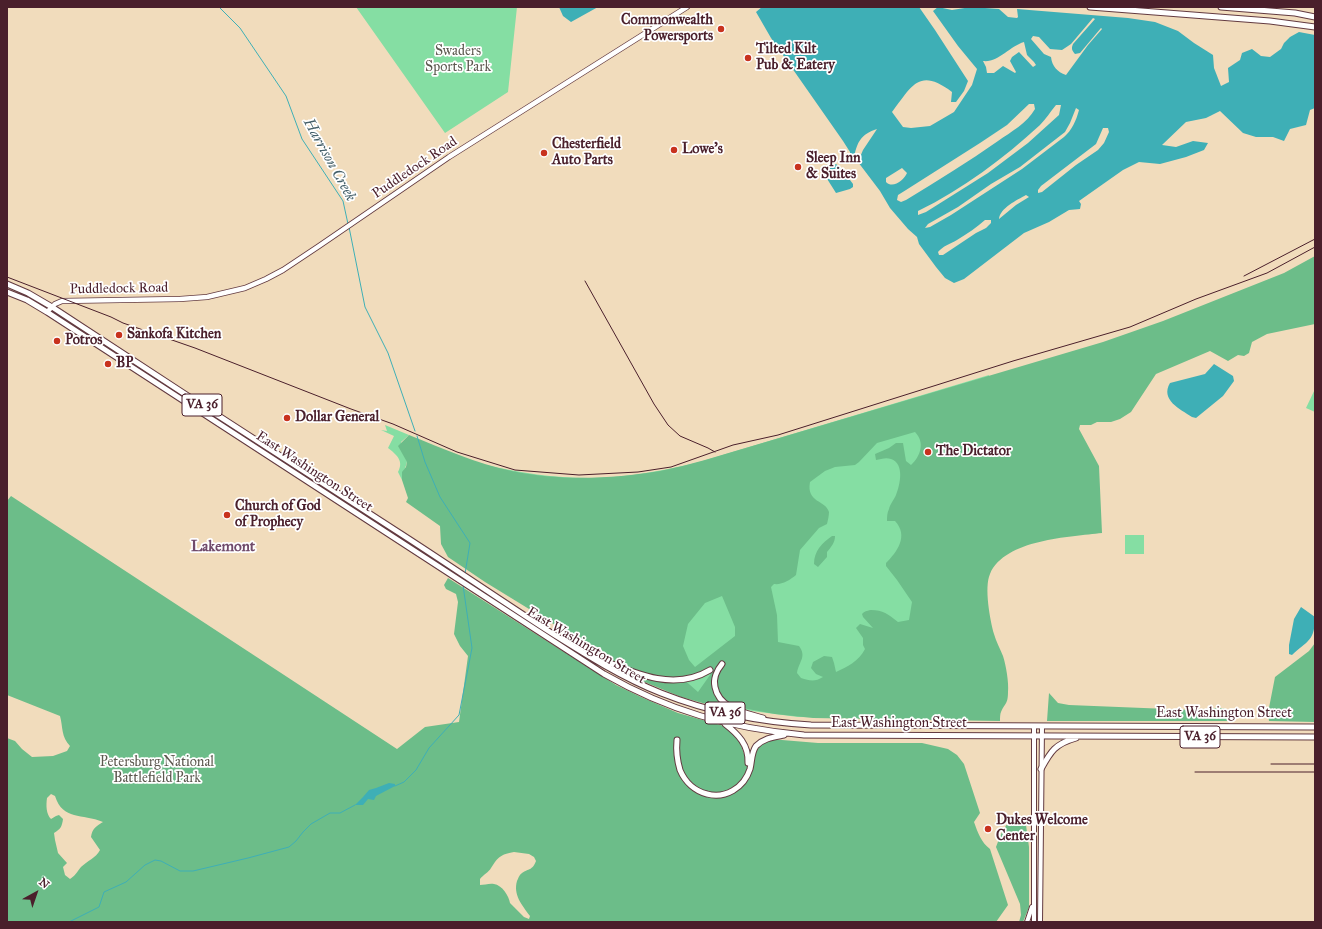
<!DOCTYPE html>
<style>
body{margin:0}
#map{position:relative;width:1322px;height:929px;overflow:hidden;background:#f1dcbc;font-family:"IM FELL Great Primer",serif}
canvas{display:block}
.frame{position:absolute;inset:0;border:8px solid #4a1f2b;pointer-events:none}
.north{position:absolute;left:16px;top:873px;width:40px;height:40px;-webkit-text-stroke:3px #fff;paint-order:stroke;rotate:40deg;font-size:11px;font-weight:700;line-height:16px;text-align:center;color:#4a1f2b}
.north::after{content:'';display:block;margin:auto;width:14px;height:18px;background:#4a1f2b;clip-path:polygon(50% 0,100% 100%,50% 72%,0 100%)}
</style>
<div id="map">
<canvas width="1322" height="929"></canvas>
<div class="frame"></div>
<div class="north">N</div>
</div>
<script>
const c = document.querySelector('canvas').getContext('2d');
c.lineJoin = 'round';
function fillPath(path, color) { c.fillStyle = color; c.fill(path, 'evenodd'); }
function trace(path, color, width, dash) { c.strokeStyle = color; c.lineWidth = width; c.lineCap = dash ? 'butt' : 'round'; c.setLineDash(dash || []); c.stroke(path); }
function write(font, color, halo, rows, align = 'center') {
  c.font = font + ' "IM FELL Great Primer",serif'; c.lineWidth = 3.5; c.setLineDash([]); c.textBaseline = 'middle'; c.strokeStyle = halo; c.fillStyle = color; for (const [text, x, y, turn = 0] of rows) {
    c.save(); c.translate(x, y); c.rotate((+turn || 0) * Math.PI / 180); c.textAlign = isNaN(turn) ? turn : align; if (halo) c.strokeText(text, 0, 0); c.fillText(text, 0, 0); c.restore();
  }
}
const green = new Path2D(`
 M356,7H517L508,92L445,133Z
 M989,375L922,720L883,718L798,717L752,711L730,706L616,662L522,602L486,465C534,476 583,482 633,475C654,472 675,468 696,463Z
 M1315,389V412L1306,408Z
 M385,425L409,435L401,442C402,448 406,455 407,461C407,465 402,474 402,480L398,472C404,461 397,455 388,448L394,436L381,430L387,431Z
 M1125,535H1144V554H1125Z`);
const forest = new Path2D(`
 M1315,256V324L1267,334L1252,342L1249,353L1244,356L1238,355L1228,361L1210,351L1156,374L1131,412L1120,419L1111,422H1097L1091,425H1080L1079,429L1099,466L1102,533C1070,537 1005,539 990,574C984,587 990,620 994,634C996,641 1000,649 1003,656C1006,665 1009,683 1008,692C1008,704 1005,703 1001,712C1000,714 1000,718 1000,721L813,718L775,714L726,705L727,708L724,709L681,697L625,674L622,666L485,582L448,557L441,544L440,526L406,502L408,498L402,480V472L406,467L407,462L398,446L409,435C442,448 477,464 512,471C560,481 612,479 660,471C675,468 690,464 705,460L1103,342L1163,321L1284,273ZM915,432C925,442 921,456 911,465L906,461L903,443H896L889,448L875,454L876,460C881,459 886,457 891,459C905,464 900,485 896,495C894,500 890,504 889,509C887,513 887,517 887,521H895C909,536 897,552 886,563V566L897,580L912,602L909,620L898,622C888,614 883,610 871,610C866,611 865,611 862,614L863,617L873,628L860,624L856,628L863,638V645L865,649C859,661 847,667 836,672L834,663L832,657L824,656L813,662L811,668L816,674L823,677C815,682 810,681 801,678L797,673C799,661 807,657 799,646L778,642L777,615L771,587L774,584C782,585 790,580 796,575L800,550L819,528L827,524C828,520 829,515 829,512C826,500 806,503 810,482L825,471L835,467L855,465L859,462L877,443ZM722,596L735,627V636L695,667L689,660L683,646L688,624L705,603ZM712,667L710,675L698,692L681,677L699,673Z
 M11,496L397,749L425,727L459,722L468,656L460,646L454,634L458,602L456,594L446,589L444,585L448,578L616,685L641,697L678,713L731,728L738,737L747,762L754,761L756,749L761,742L770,739L818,743H922L948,749L957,755L964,764L980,813L974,822C978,833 981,842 990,849L1008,905L996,922H7V738L15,741L22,749L32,757L53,756L67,751L70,746C61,737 63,727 60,716L7,695V501ZM51,794L55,796C63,821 82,813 103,822C96,826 92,829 91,837L100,850C96,858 87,861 81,867C77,872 75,876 70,879L65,875L63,867L67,863L58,853L55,840L54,833C61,829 62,826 63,819L59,815L56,816L51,819C46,814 46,805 47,798ZM514,852L529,854L534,857L536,861C532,871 529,868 522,873C519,875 518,879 517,881C513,895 522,905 530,916L529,919L524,917L510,903C509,896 502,885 494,884C490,883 484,885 480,885V879C483,875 489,872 491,868C499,856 500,855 514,852Z
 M832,536H835C835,543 831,547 827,552V557L818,567L814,564C814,551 822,543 832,536Z
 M1315,643V722L1269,721L1268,713L1275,677L1309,651Z
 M1049,693L1058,703L1069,705L1193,710L1219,708L1226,709L1234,718V721H1047Z
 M1023,817L1026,825L1029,847V907L1023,922H1019L1021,915L1020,904L996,847C1003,830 1004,821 1023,817Z`);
const water = new Path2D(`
 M559,7H598L571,22L563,16Z
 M762,7H919L935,30L968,81L964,91L956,102H951L952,92C919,67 912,86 892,112L903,127L911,128L930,126L954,112L972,85L977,69L958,46L933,11L938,7L952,10L971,7L999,9L1008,17L1017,18L1018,17L1017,9L1128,18L1155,22L1178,31L1194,43L1213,55L1214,68L1221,86L1229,82L1228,68L1240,60L1242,53L1252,49L1261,56L1270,57L1281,49L1284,43L1290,37L1299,32L1315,35V108L1310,110L1306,125L1290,129L1284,141L1273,137H1256L1243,133L1220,111L1206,118L1186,122L1162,145L1176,147L1193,141L1208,143L1204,150L1186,157L1160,164L1139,162L1123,170L1079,201L1081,204L1080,209L1069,210L1049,222L1024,233L964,279L954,283L945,278L936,267L919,244L917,237L908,229L890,208L880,191L858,162L863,150L877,129C861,134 857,142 854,158L851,159L850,157V152L843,141L771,38L756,12ZM1093,18L1095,19L1073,44C1071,49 1072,50 1075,54L1080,53L1101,28L1102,29L1088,45L1066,75C1057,72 1052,66 1051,57L1044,54L1031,39L1033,36L1039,37L1050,49L1062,50L1071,44ZM1024,42L1027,55L1034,62L1036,65L1033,67L1019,52L1012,57L1010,61L1016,72L1015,73L1003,66L994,73H987L986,67L983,61C998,63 1010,46 1024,42ZM1029,104H1034L1035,109C1027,123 1011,132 998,141C968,162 937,181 906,200L901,202L897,200L898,195L906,190L980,143L1007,125ZM1056,105H1061L1059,115L1028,143L988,173L926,212L918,215V211C963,189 1003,159 1040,125C1046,119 1050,112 1056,105ZM1076,108L1079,110C1076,121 1072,130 1064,137L1022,169L951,215L930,227L925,228L928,224L958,207L991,184L1020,167L1065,132L1070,123ZM1103,128H1108L1109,132L1104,143L1098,150L1076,165L1042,192L1038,193V190L1041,186L1096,144ZM902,168L907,173C904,180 893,189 886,182V178ZM1026,195L1029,197L1016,205L999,219C1000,208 1017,200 1026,195ZM985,220H991V223L986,228L976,233L943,255H939L938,252C943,246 950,244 957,240C967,234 977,227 985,220Z
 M836,164L841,168L853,184V187L850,189L836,193L824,174L827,169Z
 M1214,364L1233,376L1234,381L1223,396L1196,418L1192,417C1180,409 1160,400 1170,383L1205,374Z
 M1301,607L1315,617C1315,641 1307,641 1292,655L1289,654V645L1294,619Z
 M389,783L395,784V786L376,796L374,800L368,799L363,805H355L363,797L369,790L376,788Z`);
const stream = new Path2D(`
 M219,7L240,28L286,96L302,139L343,201L348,224
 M349,227L365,307L388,353L415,431
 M417,436L425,462L440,497L470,543L465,574
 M395,786L404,782L416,770L429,748L459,715L472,648L463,585
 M69,922L99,907L104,892L126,882L145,865L155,860L161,861L180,871H193L248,858L289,847L296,841L303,832L311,824L330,813H340L355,805`);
const tertiary = new Path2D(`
 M1027,922L1032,907
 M1034,922V726
 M1040,922L1042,726`);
const secondary = new Path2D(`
 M47,312L55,304L62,301L180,299L207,297L245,288L266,279L283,270L319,246L449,157L687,7`);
const primary = new Path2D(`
 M1090,7L1270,21L1315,27
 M1221,7L1295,13L1315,17`);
const trunk = new Path2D(`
 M7,284L28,293L52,307C166,382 280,456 395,530C448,564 500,600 553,634C588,656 623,678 661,693C709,712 759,722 811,725L1315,727
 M7,292L27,300L47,312L604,674C669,711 729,728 804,735L1315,737
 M593,656C630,671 672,693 710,670
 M722,664C717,670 713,679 715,687C719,709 746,713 763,718
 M725,724C738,734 749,745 748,763
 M677,740C676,751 677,760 680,770C685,782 695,791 707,794C725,799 744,788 750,769C752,762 751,753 756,746C764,738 774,737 784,735
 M1041,769C1051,751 1055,744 1076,738`);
const rail = new Path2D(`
 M1244,276L1315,239
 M7,277L111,317L123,323L195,348L351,409L393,424L457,452L515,470L579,475L638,472L671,467L733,445L778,435L1013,361L1130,327L1196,299L1267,273L1315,247
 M585,281L654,404L668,425L680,436L708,448L715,452
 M1271,764H1315
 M1195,772H1315`);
const markers = [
 [721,29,4,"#c8321e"],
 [748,58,4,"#c8321e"],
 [674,150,4,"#c8321e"],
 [544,153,4,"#c8321e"],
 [798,167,4,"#c8321e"],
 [119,335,4,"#c8321e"],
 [57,341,4,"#c8321e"],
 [108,364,4,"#c8321e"],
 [287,418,4,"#c8321e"],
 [928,452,4,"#c8321e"],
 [227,515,4,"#c8321e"],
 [988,829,4,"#c8321e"]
];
const shields = [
 [202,405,40],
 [725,713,40],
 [1200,737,40]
];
const shieldNames = [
 ["VA 36",202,405],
 ["VA 36",725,713],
 ["VA 36",1200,737]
];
const poiNames = [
 ["Commonwealth",713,21,"right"],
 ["Powersports",713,37,"right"],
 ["Tilted Kilt",756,50],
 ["Pub & Eatery",756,66],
 ["Chesterfield",552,145],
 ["Auto Parts",552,161],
 ["Lowe's",682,150],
 ["Sleep Inn",806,159],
 ["& Suites",806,175],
 ["Sankofa Kitchen",127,335],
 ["Potros",65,341],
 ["BP",116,364],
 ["Dollar General",295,418],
 ["The Dictator",936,452],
 ["Church of God",235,507],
 ["of Prophecy",235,523],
 ["Dukes Welcome",996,821],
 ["Center",996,837]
];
const parkNames = [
 ["Swaders",458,52],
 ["Sports Park",458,68],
 ["Petersburg National",157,763],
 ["Battlefield Park",157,779]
];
const streetNames = [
 ["Puddledock Road",415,168,-34],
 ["Puddledock Road",119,289,-1],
 ["East Washington Street",314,472,33],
 ["East Washington Street",586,646,31],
 ["East Washington Street",1224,714],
 ["East Washington Street",899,724]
];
const waterNames = [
 ["Harrison Creek",329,160,61]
];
const neighbourhoodNames = [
 ["Lakemont",223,547]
];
fillPath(green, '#85dea3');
fillPath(forest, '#6cbd89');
fillPath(water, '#3eafb6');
trace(stream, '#3eafb6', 1);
trace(tertiary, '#633b41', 6);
trace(secondary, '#633b41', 6);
trace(primary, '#633b41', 7);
trace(trunk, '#633b41', 7);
trace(tertiary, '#fff', 4);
trace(secondary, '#fff', 4.5);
trace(primary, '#fff', 5);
trace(trunk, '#fff', 5);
trace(rail, '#4a1f2b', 1);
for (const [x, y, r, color] of markers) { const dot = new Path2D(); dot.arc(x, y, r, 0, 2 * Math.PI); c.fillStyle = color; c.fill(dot); trace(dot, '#fff', 1.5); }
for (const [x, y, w] of shields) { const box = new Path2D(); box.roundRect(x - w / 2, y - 11, w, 22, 3); c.fillStyle = '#fff'; c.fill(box); trace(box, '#4a1f2b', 1); }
write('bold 13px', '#4a1f2b', null, shieldNames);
write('bold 14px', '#4a1f2b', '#fff', poiNames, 'left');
write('14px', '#5c584f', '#fff', parkNames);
write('14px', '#4a1f2b', '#fff', streetNames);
write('italic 15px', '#45606a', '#fff', waterNames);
write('bold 15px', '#714b6b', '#fff', neighbourhoodNames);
</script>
